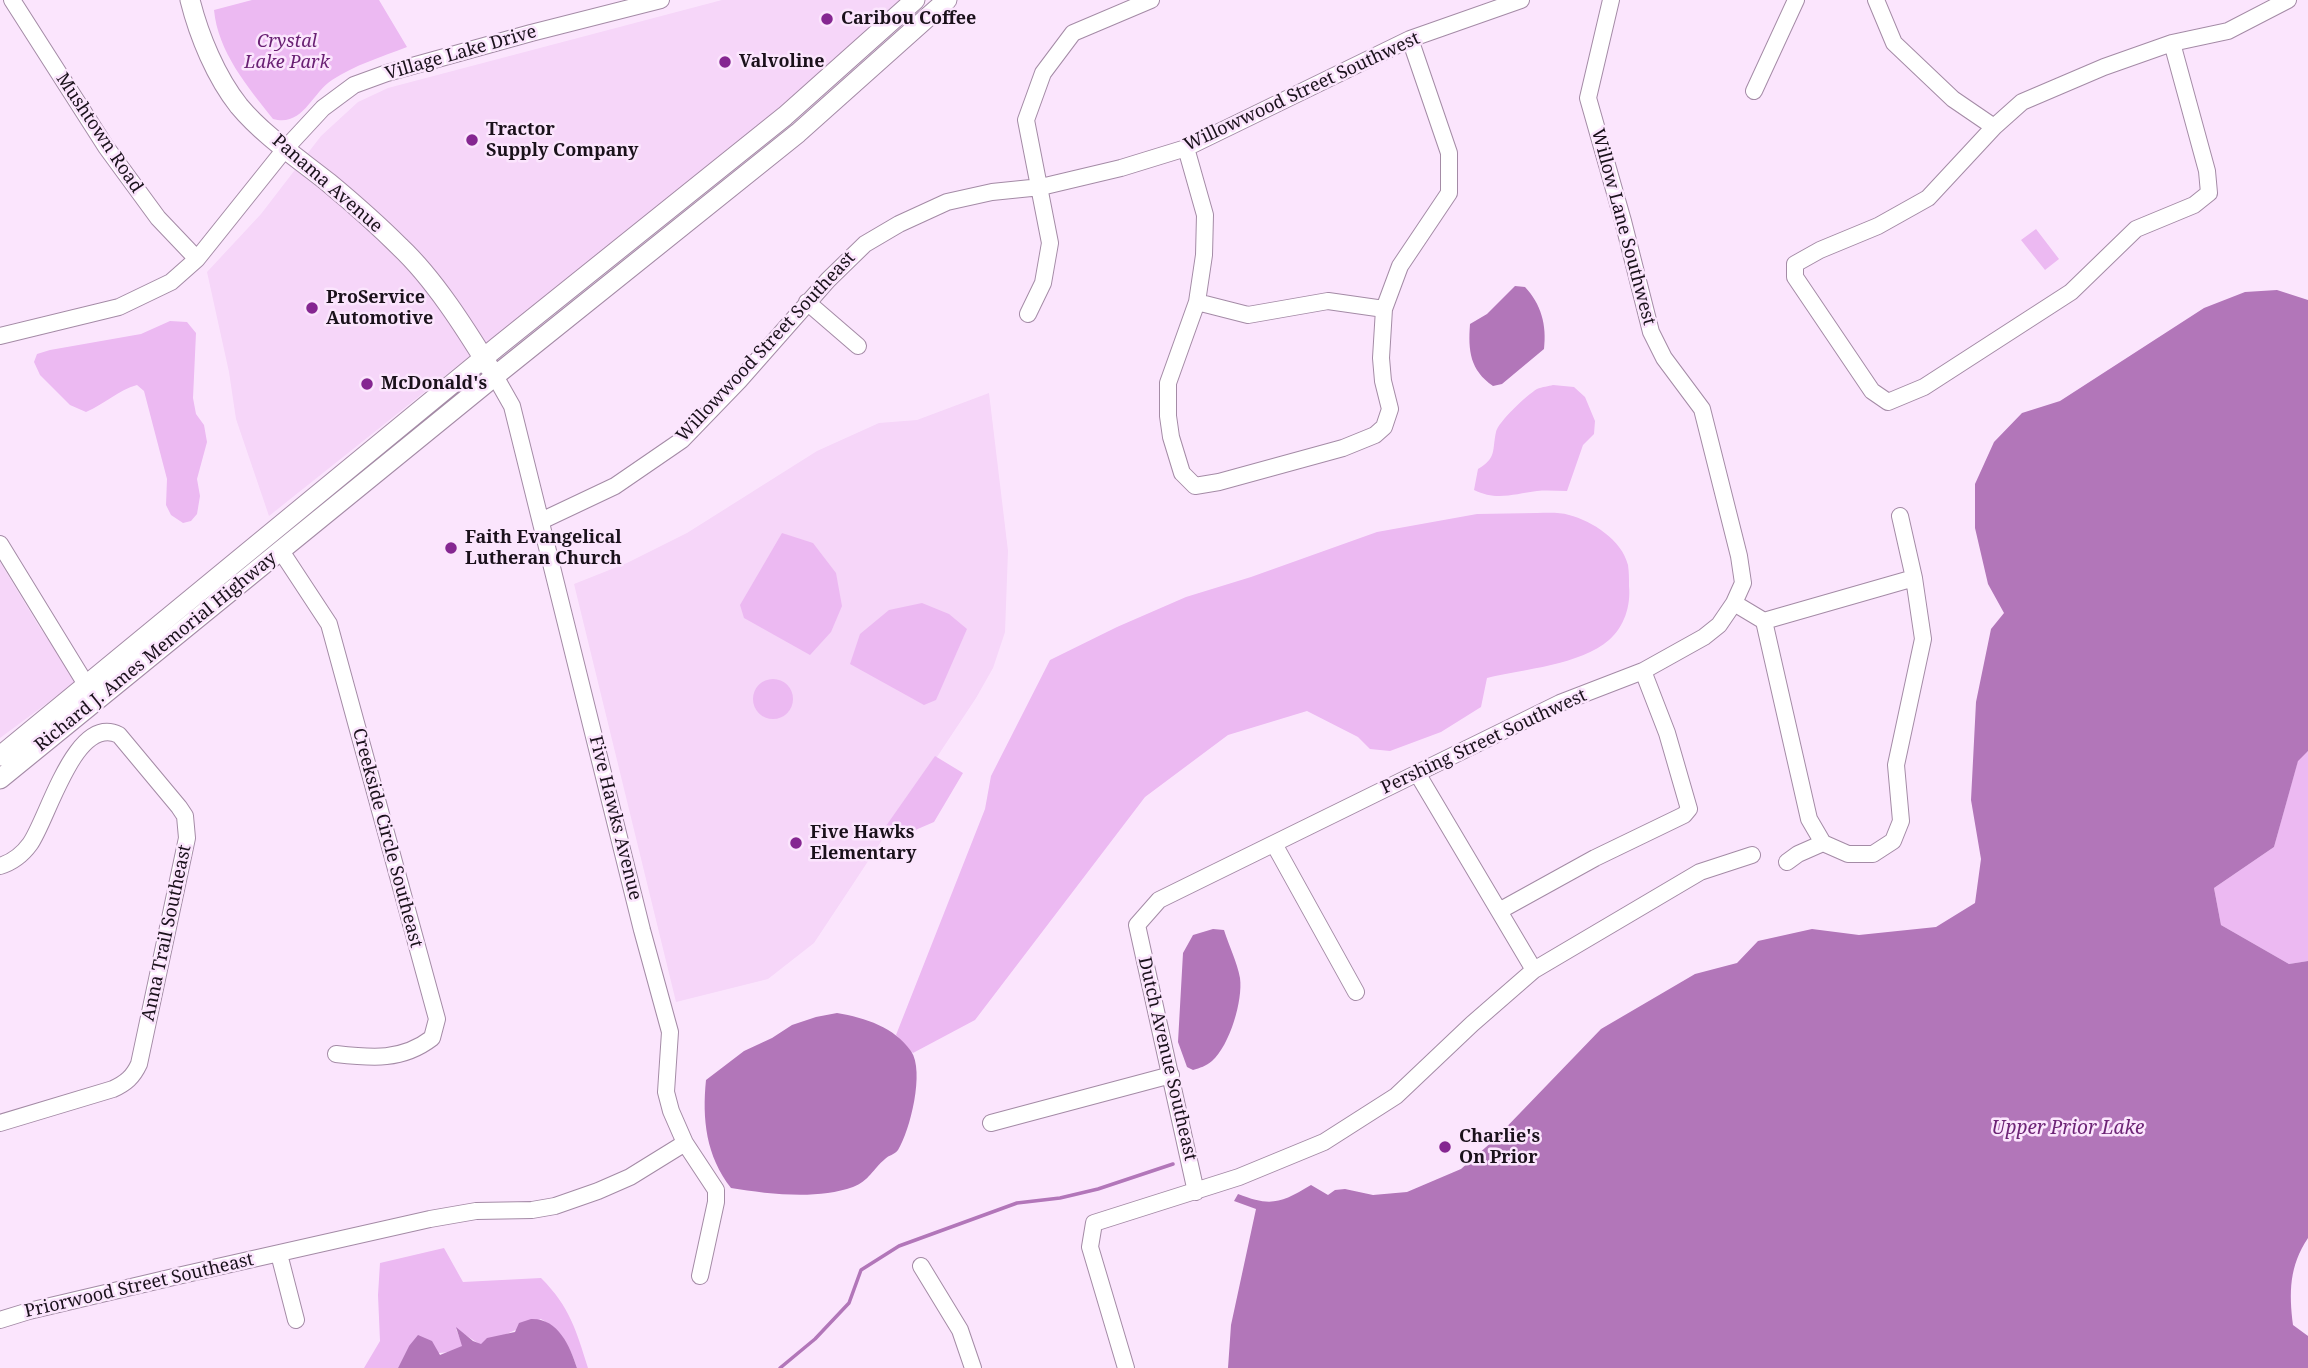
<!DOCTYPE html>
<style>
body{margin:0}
canvas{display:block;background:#fbe5fd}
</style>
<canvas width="2308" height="1368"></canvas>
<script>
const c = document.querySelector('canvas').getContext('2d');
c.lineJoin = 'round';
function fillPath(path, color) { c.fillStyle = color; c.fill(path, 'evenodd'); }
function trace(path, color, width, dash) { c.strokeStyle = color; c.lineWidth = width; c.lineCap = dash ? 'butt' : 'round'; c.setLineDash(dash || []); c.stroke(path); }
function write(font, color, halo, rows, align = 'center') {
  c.font = font + ' "Noto Serif",serif'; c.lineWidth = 5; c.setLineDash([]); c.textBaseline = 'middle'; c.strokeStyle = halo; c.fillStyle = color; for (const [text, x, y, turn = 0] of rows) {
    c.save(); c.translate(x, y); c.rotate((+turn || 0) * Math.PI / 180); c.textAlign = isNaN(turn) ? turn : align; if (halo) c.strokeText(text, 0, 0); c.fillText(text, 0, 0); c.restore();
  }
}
const built = new Path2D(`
 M722,0H904L825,70L683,186L269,516L236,419L229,372L207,272L261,214L321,136L358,102L388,88Z
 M989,393L1008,551L1005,632L993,668L976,698L814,943L768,979L676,1002L574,584L627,563L687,533L817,451L879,423L917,420Z
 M0,562L40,628L77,681L0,738Z`);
const green = new Path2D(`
 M252,0H379L407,47C381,57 355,65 332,80C311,94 303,127 273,119C247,86 218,52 214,10Z
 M2036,229L2059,259L2045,270L2021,240Z
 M170,321L187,322L196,333L193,398L196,414L204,425L207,442L197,479L200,496L197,514L191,521L183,523L171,515L166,505L167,479L144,391L137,385C118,390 105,404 86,412L70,405L40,375L34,362L37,354L50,350L141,334Z
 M1553,385L1574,387L1585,397L1595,421L1594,434L1583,445L1567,491C1557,491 1547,490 1537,491C1514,494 1496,501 1474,490L1478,469C1497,458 1492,450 1496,432C1498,422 1527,395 1537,389C1542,387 1549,386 1553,385Z
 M1537,513C1547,513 1559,512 1569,515C1592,521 1622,540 1628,565C1629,572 1629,579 1629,586C1631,606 1624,627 1609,640C1580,665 1524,669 1487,678L1481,707L1441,732L1390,751L1370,749L1358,737L1307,711L1228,735L1145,797L975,1020L913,1053L896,1035L985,809L991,776L1050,660L1117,627L1186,597L1251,577L1377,532L1477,514Z
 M782,533L813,543L836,573L842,606L831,632L810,655L744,618L740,605Z
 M922,603L949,614L967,629L936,700L924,705L850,664L860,634L889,610Z
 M753 699a20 20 0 1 1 40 0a20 20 0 1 1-40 0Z
 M2308,751V961L2289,964L2221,925L2214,888L2274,847L2298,760Z
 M935,756L963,773L934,822L892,840L879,836Z
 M444,1248L463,1282L541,1278C570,1307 576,1330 588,1368H577C570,1346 561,1331 541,1319L481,1345L456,1329L463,1346C441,1358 431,1352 409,1346L398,1368H364L380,1341L378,1295L380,1263Z`);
const water = new Path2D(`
 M1515,286L1525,287C1541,304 1547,325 1544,349L1502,384L1493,386C1470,370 1468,351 1470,324L1487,314Z
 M2277,290L2308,300V751L2298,761L2274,847L2214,888L2221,925L2289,964L2308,961V1238C2289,1266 2289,1293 2293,1325L2308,1336V1368H1228L1231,1325L1256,1209L1234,1201L1238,1194C1271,1207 1281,1203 1311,1185L1328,1195L1335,1190L1345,1189L1373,1195L1407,1192L1461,1169L1494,1140L1601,1029L1695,974L1737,963L1758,941L1812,929L1859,935L1936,927L1975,903L1981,859L1971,800L1976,702L1991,629L2004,613L1988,584L1975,528V484L1994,442L2022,413L2060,401L2204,308L2245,292Z
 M1213,929L1224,930C1229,946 1237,962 1240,978C1243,1000 1230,1045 1212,1061C1206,1066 1200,1068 1193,1070L1187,1067L1178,1042L1183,953L1193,935Z
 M837,1013C866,1018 894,1027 911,1051C925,1071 910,1131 898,1150C894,1155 889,1155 885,1159C873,1169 869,1181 853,1187C817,1200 768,1194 731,1188C706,1156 702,1119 706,1080L744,1051L772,1038L792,1025L816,1017Z
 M531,1319C558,1318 570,1346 577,1368H398L409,1346L418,1335L432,1341L440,1355L462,1346L456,1327L473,1341L481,1344L487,1338L515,1332L519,1323Z`);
const stream = new Path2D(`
 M780,1368L815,1339L849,1303L861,1270L899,1246L1017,1203L1060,1198L1098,1189L1173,1164`);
const minor = new Path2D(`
 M12,0L106,147L158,218L197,259
 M1611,0L1588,98L1623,221L1651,332L1664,358L1702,409L1739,556L1743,583L1734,603
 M1876,0L1894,43L1953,99L1994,127
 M2172,43L2207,171L2209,193L2194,205L2136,229L2071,292L1924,387L1888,402L1872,391L1795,277V264L1820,250L1878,226L1928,198L1994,127L2022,102L2104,67L2172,43L2228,31L2288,0
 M1754,91L1796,0
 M1186,148L1205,215L1204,255L1197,302L1168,383V416L1171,437L1182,473L1195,486L1219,482L1343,448L1375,435L1384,427L1390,409L1383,381L1381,358L1384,309L1400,266L1449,193V153L1410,39
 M807,302L858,346
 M1197,302L1248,315L1328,301L1384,309
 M1028,314L1043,283L1050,243L1026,120L1043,73L1073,33L1151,0
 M0,336L119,307L171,282L197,259L285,149L323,108L354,85L387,73L531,33L661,0
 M495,376L512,406L642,930L670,1032L666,1092L671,1111L685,1143L716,1190V1202L700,1276
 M541,521L615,486L682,440L739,381L828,280L865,244L899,224L947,202L992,192L1041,187L1121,168L1186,148L1410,39L1521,0
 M0,544L87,686
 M281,551L329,624L437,1019L432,1038C402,1061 372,1058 336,1054
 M1764,621L1809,819L1823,843L1848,854H1873L1893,841L1901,821L1896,765L1923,639L1914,578L1900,516
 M1417,773L1534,970
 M1274,844L1356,992
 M1787,862L1798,854L1823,843
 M0,866C13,862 22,855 30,844C48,819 75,713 119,735L179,807L185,816L187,838L139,1064C133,1077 126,1083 113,1089L0,1123
 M1499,911L1595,858L1684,815L1689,809L1667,733L1643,671
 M991,1123L1171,1075
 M1196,1192L1137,925L1159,900L1560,703L1643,671L1704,637L1719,625L1734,603L1764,621L1914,578
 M279,1254L296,1320
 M921,1266L960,1330L973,1368
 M0,1320L29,1311L182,1275L430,1219L476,1211L532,1210L555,1206L598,1191L630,1177L685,1143
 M1126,1368L1090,1247L1094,1223L1239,1177L1324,1142L1396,1096L1472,1024L1534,970L1700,872L1752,855`);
const major = new Path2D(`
 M190,0C199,36 216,77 239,106C264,136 299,159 329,183C353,203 378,225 400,247C434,279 465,328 489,367
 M0,756L497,347L785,116L915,0
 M0,779L495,376L798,133L947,0`);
const markers = [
 [827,19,7,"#852691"],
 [725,62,7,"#852691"],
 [472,140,7,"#852691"],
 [312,308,7,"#852691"],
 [367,384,7,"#852691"],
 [451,548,7,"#852691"],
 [796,843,7,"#852691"],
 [1445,1147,7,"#852691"]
];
const poiNames = [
 ["Caribou Coffee",841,19],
 ["Valvoline",739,62],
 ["Tractor",486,130],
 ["Supply Company",486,151],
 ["ProService",326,298],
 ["Automotive",326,319],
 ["McDonald's",381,384],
 ["Faith Evangelical",465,538],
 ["Lutheran Church",465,559],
 ["Five Hawks",810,833],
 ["Elementary",810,854],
 ["Charlie's",1459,1137],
 ["On Prior",1459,1158]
];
const parkNames = [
 ["Crystal",287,42],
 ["Lake Park",287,63]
];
const streetNames = [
 ["Village Lake Drive",461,53,-16],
 ["Willowwood Street Southwest",1302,92,-25],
 ["Mushtown Road",99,133,56],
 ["Panama Avenue",327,184,41],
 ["Willow Lane Southwest",1623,227,75],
 ["Willowwood Street Southeast",766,347,-47],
 ["Richard J. Ames Memorial Highway",156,652,-39],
 ["Pershing Street Southwest",1484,742,-25],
 ["Five Hawks Avenue",615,818,76],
 ["Creekside Circle Southeast",387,838,75],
 ["Anna Trail Southeast",167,933,-78],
 ["Dutch Avenue Southeast",1167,1059,77],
 ["Priorwood Street Southeast",139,1286,-13]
];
const waterNames = [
 ["Upper Prior Lake",2068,1129]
];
fillPath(built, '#f6d6f9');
fillPath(green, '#ecb9f2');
fillPath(water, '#b276b9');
trace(stream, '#b276b9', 3.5);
trace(minor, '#a48ba6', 18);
trace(major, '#a48ba6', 21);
trace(minor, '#fff', 16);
trace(major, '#fff', 19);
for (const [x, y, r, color] of markers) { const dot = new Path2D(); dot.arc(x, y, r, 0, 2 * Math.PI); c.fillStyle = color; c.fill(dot); trace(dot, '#fbe5fd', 2.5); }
write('bold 18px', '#1a111b', '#fbe5fd', poiNames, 'left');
write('italic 18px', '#692073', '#fbe5fd', parkNames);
write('18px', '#1a111b', '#fbe5fd', streetNames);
write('italic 19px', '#6d2476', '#fbe5fd', waterNames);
</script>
